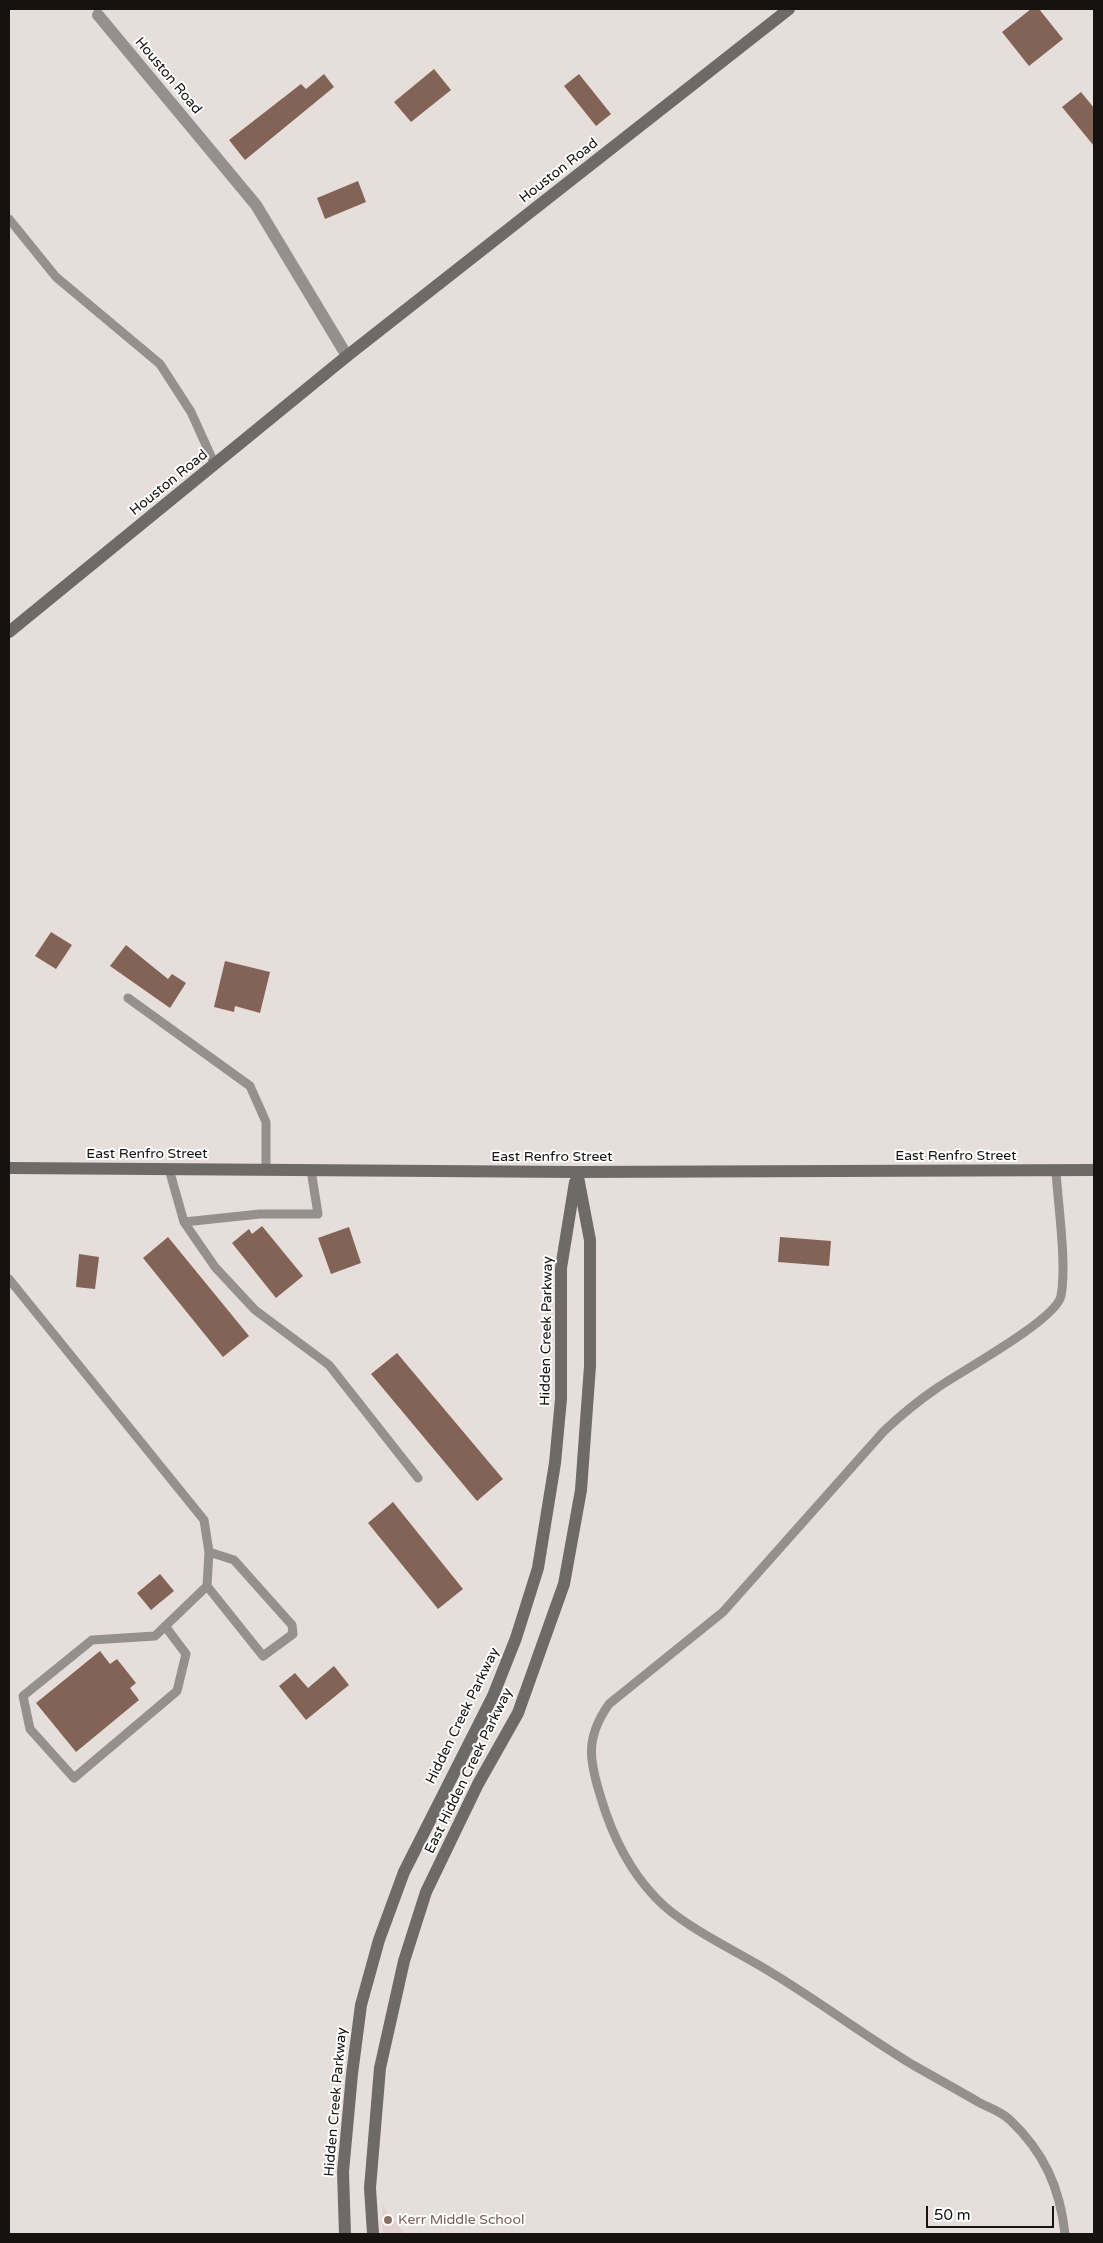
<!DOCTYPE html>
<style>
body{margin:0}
#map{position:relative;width:1103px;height:2243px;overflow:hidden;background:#e6dedb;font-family:"Varela Round",sans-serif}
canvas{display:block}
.frame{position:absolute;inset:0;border:10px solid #151211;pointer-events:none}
.scale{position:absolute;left:926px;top:2206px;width:128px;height:22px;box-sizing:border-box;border:2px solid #151211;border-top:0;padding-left:6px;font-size:15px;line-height:18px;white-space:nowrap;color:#151211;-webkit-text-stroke:4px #fff;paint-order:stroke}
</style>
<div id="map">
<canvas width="1103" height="2243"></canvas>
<div class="frame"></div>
<div class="scale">50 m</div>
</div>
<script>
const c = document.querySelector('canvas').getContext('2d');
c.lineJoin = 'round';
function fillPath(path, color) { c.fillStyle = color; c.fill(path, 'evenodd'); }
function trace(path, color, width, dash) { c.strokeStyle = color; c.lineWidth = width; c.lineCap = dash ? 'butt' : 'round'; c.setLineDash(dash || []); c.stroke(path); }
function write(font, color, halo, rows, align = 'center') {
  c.font = font + ' "Varela Round",sans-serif'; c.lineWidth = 4; c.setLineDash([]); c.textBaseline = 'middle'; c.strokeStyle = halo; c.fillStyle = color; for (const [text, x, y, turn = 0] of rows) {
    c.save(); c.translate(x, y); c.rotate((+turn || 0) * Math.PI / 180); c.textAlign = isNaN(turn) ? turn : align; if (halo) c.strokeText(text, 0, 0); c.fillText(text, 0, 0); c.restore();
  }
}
const built = new Path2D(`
 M382,2205L405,2234H383Z`);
const building = new Path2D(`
 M1031,9H1039L1063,39L1029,66L1002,32Z
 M434,69L451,90L411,122L394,102Z
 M324,74L334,87L245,160L229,140L301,84L306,89Z
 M579,74L611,114L596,126L564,86Z
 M1081,92L1094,108V146L1062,107Z
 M358,181L366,202L325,219L317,198Z
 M51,932L72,945L56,969L35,956Z
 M126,945L168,979L172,974L186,983L170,1008L110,966Z
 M225,961L270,972L260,1013L235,1006L234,1012L214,1007Z
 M262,1226L303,1276L276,1298L232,1243L249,1229L252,1234Z
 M349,1227L361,1263L331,1274L318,1238Z
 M168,1237L249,1336L223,1357L143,1258Z
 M780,1237L831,1241L829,1266L778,1262Z
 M79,1254L99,1257L95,1289L76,1287Z
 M397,1353L503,1479L477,1501L371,1374Z
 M393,1502L463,1589L438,1609L368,1523Z
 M160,1574L174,1591L151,1610L137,1593Z
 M100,1651L110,1664L117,1659L136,1683L130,1688L139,1700L76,1752L36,1703Z
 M334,1666L349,1685L306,1720L279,1686L295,1673L308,1688Z`);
const lane = new Path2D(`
 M9,219L56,277L160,364L191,412L215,465
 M128,998L250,1086L266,1122V1170
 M169,1169L184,1222L215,1267L255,1310L329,1365L418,1478
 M1056,1171C1058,1205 1067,1264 1061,1296C1056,1320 960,1372 937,1388C918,1401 901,1415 884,1431L723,1612L609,1704C585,1738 589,1760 601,1798C612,1835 629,1870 656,1898C683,1927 737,1951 772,1973C820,2002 865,2036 913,2065C936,2078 958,2090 980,2103C990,2108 1002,2112 1010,2120C1044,2152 1060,2188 1065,2234
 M184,1222L260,1214H318L311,1170
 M9,1279L204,1520L209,1552L207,1586L155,1636L92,1640L23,1696L30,1729L74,1778L177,1691L186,1654L165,1626
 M207,1586L263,1656L293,1634L292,1625L234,1560L209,1552`);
const street = new Path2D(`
 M98,15L256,205L347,356`);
const secondary = new Path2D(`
 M9,632L347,356L789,9
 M9,1168L577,1172L1094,1170
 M345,2234L343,2172L352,2074L361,2005L379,1940L404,1872L493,1696L516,1638L538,1568L555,1463L561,1399V1268L575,1182
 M373,2234L370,2188L380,2068L404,1961L426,1892L478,1784L518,1713L564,1584L581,1490L590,1366V1240L577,1172`);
const markers = [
 [388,2220,5,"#8d6e63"]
];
const streetNames = [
 ["Houston Road",168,76,50],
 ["Houston Road",559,171,-38],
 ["Houston Road",169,483,-39],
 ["East Renfro Street",147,1154],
 ["East Renfro Street",956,1156],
 ["East Renfro Street",552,1157],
 ["Hidden Creek Parkway",547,1331,-89],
 ["Hidden Creek Parkway",463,1716,-64],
 ["East Hidden Creek Parkway",469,1771,-64],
 ["Hidden Creek Parkway",336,2102,-85]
];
const educationNames = [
 ["Kerr Middle School",398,2220]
];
fillPath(built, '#e2d2cb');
fillPath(building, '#836355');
trace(lane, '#93908e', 9);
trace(street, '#93908e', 12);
trace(secondary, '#6e6a67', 12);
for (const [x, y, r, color] of markers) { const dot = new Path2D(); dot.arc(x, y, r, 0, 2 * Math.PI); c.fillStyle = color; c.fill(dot); trace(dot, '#fff', 2); }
write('14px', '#151211', '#fff', streetNames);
write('14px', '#785e54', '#fff', educationNames, 'left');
</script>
